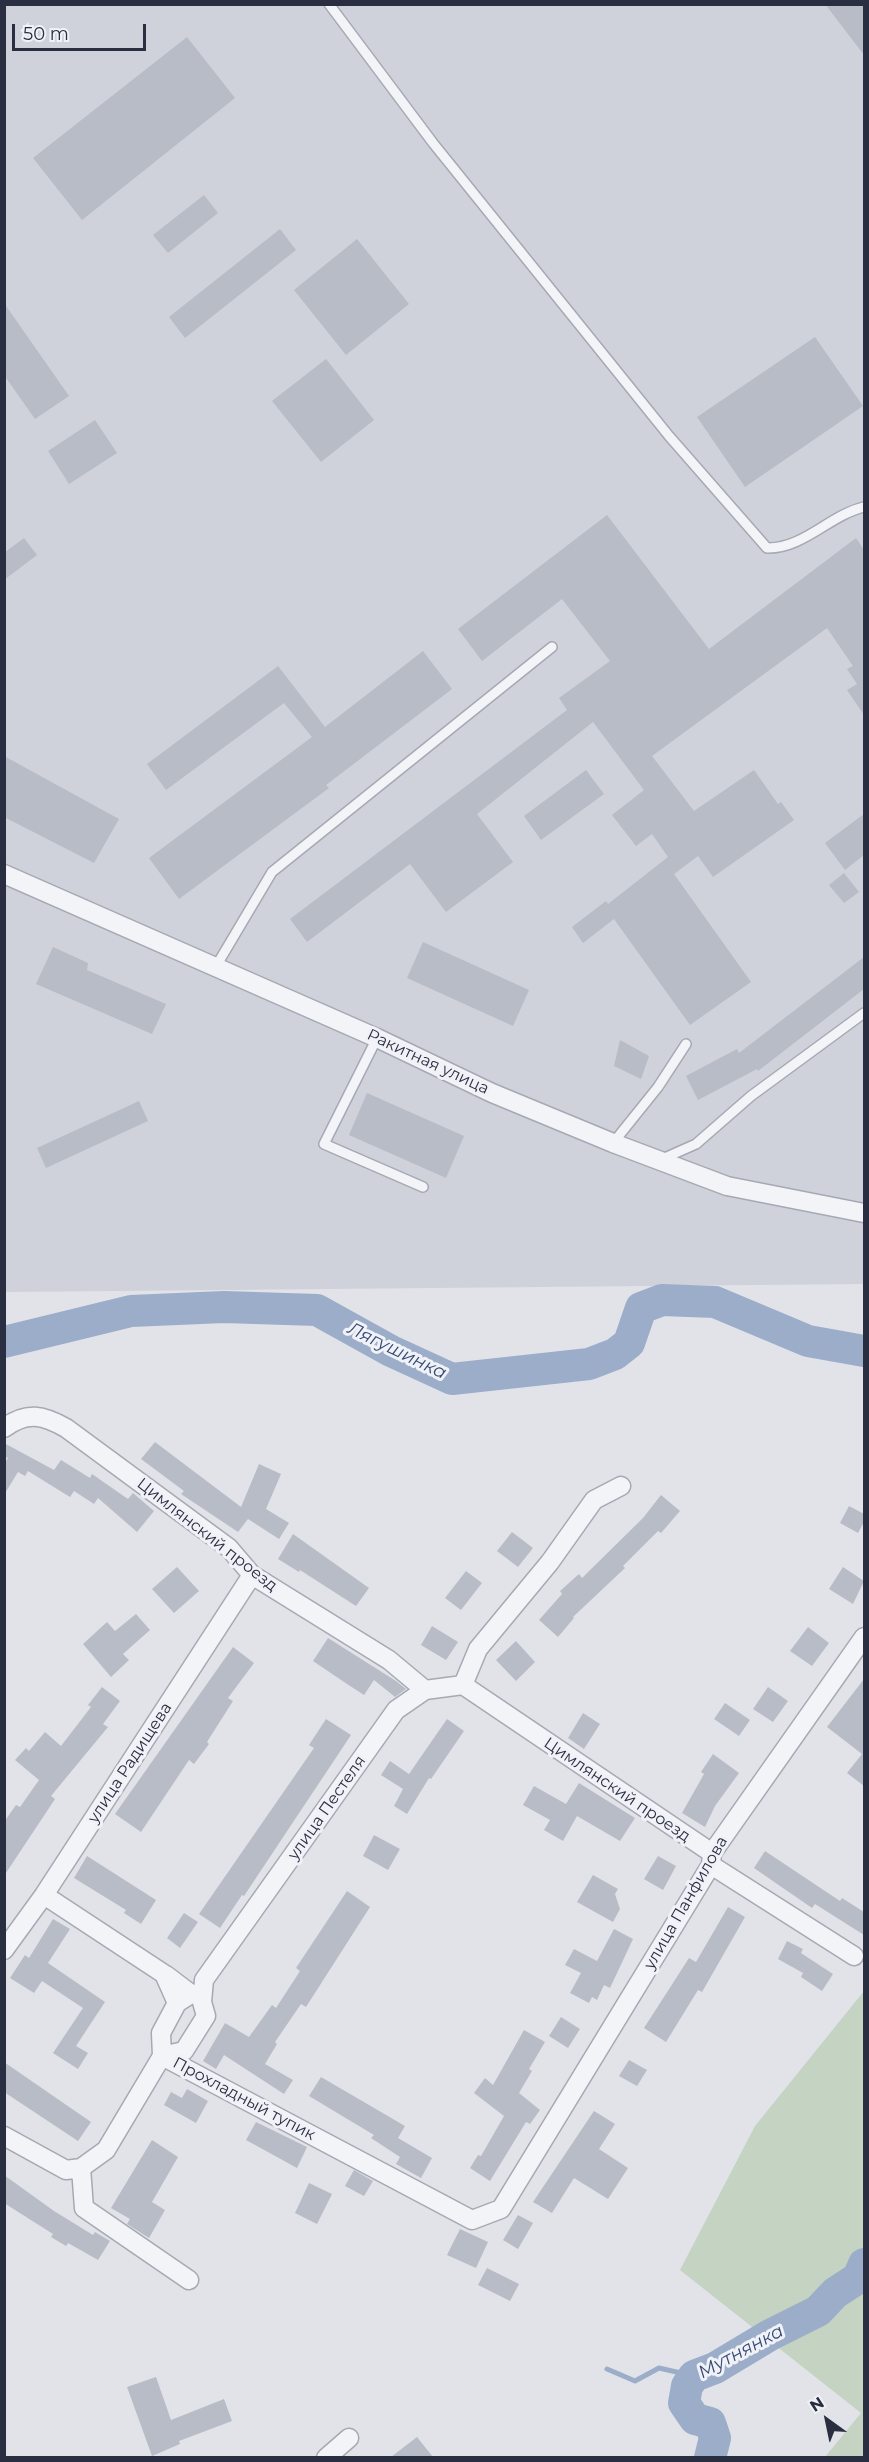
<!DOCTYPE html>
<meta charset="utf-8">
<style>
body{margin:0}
#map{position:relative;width:869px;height:2462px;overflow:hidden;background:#e1e3e9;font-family:Montserrat,sans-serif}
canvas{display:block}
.frame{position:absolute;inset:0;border:6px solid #292f41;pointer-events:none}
.north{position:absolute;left:797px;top:2390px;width:60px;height:60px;-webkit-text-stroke:4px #f0f2f7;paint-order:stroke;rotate:327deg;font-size:16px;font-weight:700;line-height:24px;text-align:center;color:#292f41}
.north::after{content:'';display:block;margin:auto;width:21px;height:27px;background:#292f41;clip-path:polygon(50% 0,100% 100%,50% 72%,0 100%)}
.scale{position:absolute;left:12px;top:24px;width:134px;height:27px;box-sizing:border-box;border:3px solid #292f41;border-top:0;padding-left:8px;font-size:18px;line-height:21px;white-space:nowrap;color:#292f41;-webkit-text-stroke:4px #f0f2f7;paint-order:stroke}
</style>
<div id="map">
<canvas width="869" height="2462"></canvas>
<div class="frame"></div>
<div class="north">N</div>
<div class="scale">50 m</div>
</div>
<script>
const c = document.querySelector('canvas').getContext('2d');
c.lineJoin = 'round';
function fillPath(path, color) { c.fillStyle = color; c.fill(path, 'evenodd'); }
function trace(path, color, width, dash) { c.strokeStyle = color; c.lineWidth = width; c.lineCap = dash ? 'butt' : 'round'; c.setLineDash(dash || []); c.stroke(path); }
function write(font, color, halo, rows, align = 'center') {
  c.font = font + ' Montserrat,sans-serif'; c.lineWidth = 6; c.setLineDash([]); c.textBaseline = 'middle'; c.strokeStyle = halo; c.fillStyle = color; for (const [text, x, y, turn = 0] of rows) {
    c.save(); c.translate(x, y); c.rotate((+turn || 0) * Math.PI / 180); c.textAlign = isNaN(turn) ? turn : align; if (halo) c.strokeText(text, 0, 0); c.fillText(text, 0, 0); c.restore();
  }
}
const built = new Path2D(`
 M4,5H864V1284L5,1292Z`);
const green = new Path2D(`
 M864,1991V2457H825L861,2413L680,2270L755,2126Z`);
const stream = new Path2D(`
 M607,2369L635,2381L659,2368L694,2376`);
const river = new Path2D(`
 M4,1342L131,1311L224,1307L317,1310L391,1351L452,1379L589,1364L615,1354L629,1343L641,1308L662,1300L715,1302L808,1341L864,1351
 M710,2458L715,2438L710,2423L695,2419L684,2403L687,2386L694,2376L715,2368L770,2335L818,2311L835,2293L858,2278L864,2264`);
const building = new Path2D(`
 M825,4H864V55Z
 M187,37L235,98L82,220L33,158Z
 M204,195L218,213L168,253L153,235Z
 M280,229L296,250L185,338L169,317Z
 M357,239L409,304L346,355L294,290Z
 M4,303L69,396L35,419L4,375Z
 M815,337L863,406L745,487L697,417Z
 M326,359L374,420L321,462L272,401Z
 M95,420L117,453L69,484L48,451Z
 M607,515L709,649L856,538L864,550V715L847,690L857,684L847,669L853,666L827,628L652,756L694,811L754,770L778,804L781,802L794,820L713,877L698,856L674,874L751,982L690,1025L614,919L583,943L572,927L606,901L608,904L668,857L652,834L636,846L612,815L644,790L593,722L477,814L513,862L446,912L410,864L307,942L290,919L567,710L559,698L610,661L562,599L482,661L458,629Z
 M24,538L37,555L4,580V553Z
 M423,651L452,689L326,785L329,788L179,899L149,858L312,737L284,703L166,790L147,764L278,666L325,727Z
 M4,756L119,819L94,863L4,817Z
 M586,770L604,794L541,840L524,816Z
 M864,814V855L845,870L825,843Z
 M844,873L859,892L844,903L829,885Z
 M423,942L529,990L513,1026L407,978Z
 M53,947L88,963L87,970L166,1004L152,1034L36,984Z
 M864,957V989L758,1071L757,1069L698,1100L686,1076L737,1049L739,1053Z
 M620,1040L649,1056L641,1079L614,1066Z
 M367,1093L464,1136L446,1178L349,1135Z
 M139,1101L148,1121L46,1168L37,1148Z
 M155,1442L241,1507L259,1464L281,1474L266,1509L289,1523L279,1539L248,1519L238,1532L181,1494L184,1491L141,1459Z
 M4,1443L54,1470L61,1460L90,1478L92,1474L128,1499L133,1493L154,1511L137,1532L98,1498L94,1504L74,1491L70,1497L28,1471L25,1476L18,1472L4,1495V1464L8,1458L4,1456Z
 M661,1495L680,1511L661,1533L658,1531L623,1566L625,1568L573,1617L574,1618L558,1637L539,1620L562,1594L560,1591L579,1574L582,1578L643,1518Z
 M849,1506L864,1514V1522L858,1533L840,1523Z
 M512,1532L533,1548L518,1567L497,1551Z
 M293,1534L369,1588L356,1606L300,1570L299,1572L278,1559Z
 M177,1567L199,1591L174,1613L152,1589Z
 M843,1567L864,1581L853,1604L829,1589Z
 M466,1571L482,1583L461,1610L445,1598Z
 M136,1614L150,1630L123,1654L129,1660L111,1677L83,1644L107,1622L115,1631Z
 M432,1626L458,1642L446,1660L421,1645Z
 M808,1627L829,1643L812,1666L790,1651Z
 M328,1638L396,1681L406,1689L395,1697L374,1680L364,1695L347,1684L313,1661Z
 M516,1641L535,1662L516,1681L496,1660Z
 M233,1647L254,1663L228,1698L233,1701L207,1742L209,1744L194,1764L189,1760L141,1832L115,1814Z
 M864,1679V1786L847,1773L862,1754L827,1727Z
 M102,1687L120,1701L103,1724L108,1727L51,1796L55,1799L4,1876V1822L16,1805L20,1807L39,1780L15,1760L26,1748L29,1751L45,1732L61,1746L91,1707L88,1705Z
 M768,1687L788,1701L773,1722L753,1709Z
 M725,1703L750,1720L739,1736L714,1719Z
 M583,1713L600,1724L584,1749L568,1738Z
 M326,1719L351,1735L244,1896L242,1895L220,1928L199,1914L314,1748L309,1745Z
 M447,1719L464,1731L431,1779L429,1778L407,1814L394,1806L403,1789L381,1775L390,1761L409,1774Z
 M713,1754L739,1773L715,1806L705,1827L682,1813L704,1774L701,1772Z
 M579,1783L635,1818L620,1841L577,1816L563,1841L544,1830L550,1820L523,1805L534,1786L566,1804Z
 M374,1835L400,1849L388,1870L363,1856Z
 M765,1851L840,1901L842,1898L864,1912V1935L815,1904L812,1908L754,1868Z
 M87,1856L156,1900L141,1924L124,1913L126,1910L74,1878Z
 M658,1856L676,1866L663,1890L644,1879Z
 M593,1875L618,1889L615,1894L620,1909L613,1922L577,1902Z
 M347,1891L370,1907L306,2007L301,2004L275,2042L277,2044L265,2064L293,2080L284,2094L224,2055L216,2069L203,2061L225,2023L249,2037L272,2005L276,2008L300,1971L296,1968Z
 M728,1907L745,1917L702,1992L698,1990L666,2042L644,2028L689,1958L696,1962Z
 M184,1913L198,1922L180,1948L167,1938Z
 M53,1919L70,1929L48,1963L105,2002L76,2046L88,2053L78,2069L53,2053L83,2008L42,1981L34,1993L10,1978L25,1955L29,1958Z
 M614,1929L633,1939L610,1988L604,1985L597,2000L592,1997L589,2003L570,1993L581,1973L565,1965L574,1949L597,1961Z
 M787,1941L803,1949L801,1953L833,1974L822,1991L801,1977L803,1973L778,1959Z
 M561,2017L580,2029L568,2048L549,2036Z
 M524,2030L545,2042L529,2069L532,2071L519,2093L540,2110L530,2124L526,2122L490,2181L470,2168L478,2155L481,2156L504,2116L474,2093L485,2078L493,2085Z
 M629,2060L647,2070L637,2086L619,2076Z
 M4,2062L91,2122L78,2141L4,2092Z
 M321,2077L405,2126L398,2138L432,2158L421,2178L396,2164L400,2157L371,2138L374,2135L309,2096Z
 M187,2089L208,2101L196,2123L164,2105L171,2092L182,2098Z
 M594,2111L615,2124L599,2149L628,2168L608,2199L574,2178L552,2213L533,2202Z
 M256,2122L307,2147L297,2168L246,2140Z
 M152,2140L178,2157L152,2202L165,2210L149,2238L127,2224L130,2219L111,2208Z
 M354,2170L373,2181L364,2196L345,2186Z
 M4,2175L54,2211L93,2235L95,2232L110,2241L98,2260L68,2243L66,2246L51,2237L53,2234L4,2203Z
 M309,2183L332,2194L317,2224L295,2213Z
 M518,2215L533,2223L518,2249L503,2240Z
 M460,2229L488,2242L476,2268L447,2255Z
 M487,2268L519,2284L510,2301L478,2285Z
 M156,2377L171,2420L224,2399L232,2421L179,2441L180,2444L152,2456L127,2387Z
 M417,2437L433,2457H391Z`);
const lane = new Path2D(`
 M329,4L433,143L669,436L767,548C803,549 830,515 864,507
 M215,968L272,872L552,647
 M377,1038L324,1144L423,1187
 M613,1143L658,1087L686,1044
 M660,1160L696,1144L751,1096L864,1013`);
const street = new Path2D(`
 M4,874L377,1038L492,1093L613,1143L727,1186L864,1213
 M4,1428C27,1411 43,1415 66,1428L229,1548L252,1575L389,1660L425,1690
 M463,1685L712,1853
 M711,1865L854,1956
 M44,1895L164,1974L177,2003L161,2033L162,2056L472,2220L501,2209L711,1865L712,1853L864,1637
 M4,1950L44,1895L252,1575
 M166,1975L191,1994L177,2003
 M4,2136L66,2170L81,2168L84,2208L189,2280
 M81,2168L106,2150L162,2056L184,2051L206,2016L202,2002L204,1980L396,1710L425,1690L463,1685L478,1649L550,1562L594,1500L621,1486
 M326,2458L349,2438`);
const streetNames = [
 ["Ракитная улица",428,1062,25],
 ["Цимлянский проезд",207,1535,38],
 ["улица Радищева",130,1763,-57],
 ["Цимлянский проезд",617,1790,34],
 ["улица Пестеля",327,1808,-55],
 ["улица Панфилова",686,1903,-60],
 ["Прохладный тупик",244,2099,28]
];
const waterNames = [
 ["Лягушинка",397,1351,26],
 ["Мутнянка",741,2352,-28]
];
fillPath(built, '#cfd2db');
fillPath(green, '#c4d3c2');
trace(stream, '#9cadc9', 5);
trace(river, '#9cadc9', 32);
fillPath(building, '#b8bcc6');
trace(lane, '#a6a9b3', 12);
trace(street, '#a6a9b3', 21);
trace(lane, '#f3f4f8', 9);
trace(street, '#f3f4f8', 18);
write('16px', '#292f41', '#f0f2f7', streetNames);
write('italic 18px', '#344974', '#f0f2f7', waterNames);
</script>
